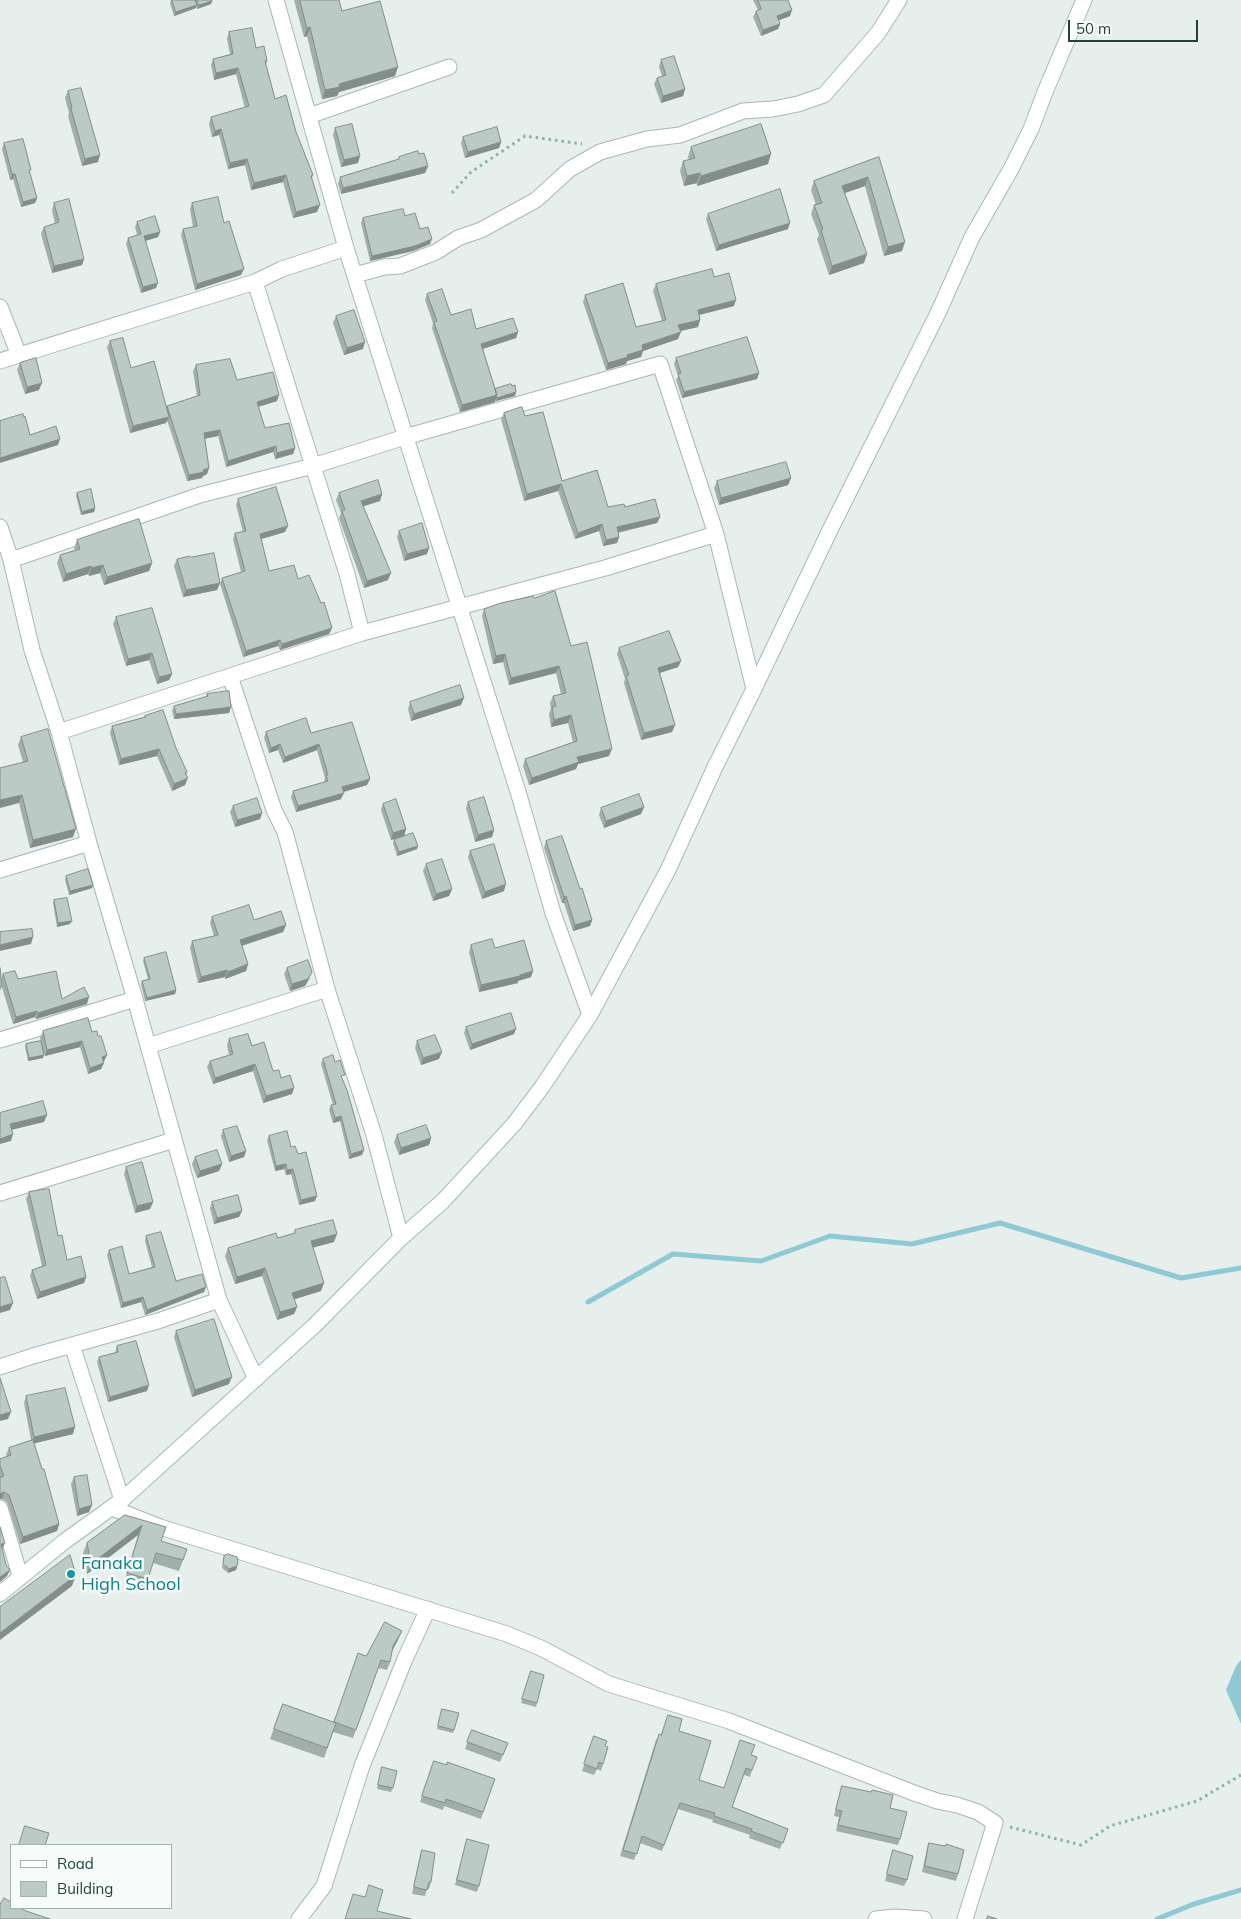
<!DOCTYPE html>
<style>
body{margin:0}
#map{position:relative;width:1241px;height:1919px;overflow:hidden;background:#e6efeb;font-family:Mulish,sans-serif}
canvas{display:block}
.legend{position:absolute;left:10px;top:1844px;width:162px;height:65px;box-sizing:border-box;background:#f7fbf9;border:1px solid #a3b1ad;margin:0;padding:6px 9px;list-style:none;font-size:15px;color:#24423a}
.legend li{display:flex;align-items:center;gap:10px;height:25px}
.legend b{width:25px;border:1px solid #a3b1ad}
.scale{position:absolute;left:1068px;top:20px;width:130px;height:22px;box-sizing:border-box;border:2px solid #24423a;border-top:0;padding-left:6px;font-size:15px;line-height:18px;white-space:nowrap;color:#24423a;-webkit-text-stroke:4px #f7fbf9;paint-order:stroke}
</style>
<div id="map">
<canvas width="1241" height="1919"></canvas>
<ul class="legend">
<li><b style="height:6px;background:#fff"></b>Road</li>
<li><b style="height:14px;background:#bbcac4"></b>Building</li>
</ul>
<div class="scale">50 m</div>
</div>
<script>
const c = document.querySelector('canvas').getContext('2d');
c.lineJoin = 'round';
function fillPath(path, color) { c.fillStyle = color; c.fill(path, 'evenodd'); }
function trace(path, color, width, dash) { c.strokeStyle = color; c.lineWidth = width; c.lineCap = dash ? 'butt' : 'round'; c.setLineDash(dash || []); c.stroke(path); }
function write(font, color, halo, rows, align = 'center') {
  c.font = font + ' Mulish,sans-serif'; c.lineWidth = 5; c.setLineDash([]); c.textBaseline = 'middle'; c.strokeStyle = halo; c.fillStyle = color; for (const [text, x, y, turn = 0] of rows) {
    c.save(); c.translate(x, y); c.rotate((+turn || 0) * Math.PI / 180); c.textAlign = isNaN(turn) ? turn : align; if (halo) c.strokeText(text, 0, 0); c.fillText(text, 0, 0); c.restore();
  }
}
const water = new Path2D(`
 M1241,1660V1724L1226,1690L1236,1666Z`);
const stream = new Path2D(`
 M588,1302L673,1254L761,1261L830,1236L912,1244L1000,1223L1181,1278L1241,1268
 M1157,1919L1194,1904L1241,1890`);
const path = new Path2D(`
 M452,193L471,172L525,136L582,144
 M1010,1827L1081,1845L1110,1826L1197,1801L1241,1775`);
const minor = new Path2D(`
 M276,0L346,248L519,795L553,913L590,1015
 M309,116L449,67
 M355,275L384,267L400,266L436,252L458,238L481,230L536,200L570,169L600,152L647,139L680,135L743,111L773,109L798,104L824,95L878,33L899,0
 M255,282L347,574L362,633
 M0,307L19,355
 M0,361L255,282L282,269L346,248
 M0,527L11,560L32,650L59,732L89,843L135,999L219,1300L256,1379
 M11,560L200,495L313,466L405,437L660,364L716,534L754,689
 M230,676L274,810L285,832L327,989L374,1135L401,1238
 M59,732L362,633L605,568L716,534
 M0,870L89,843
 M0,1040L135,999
 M148,1046L327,989
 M0,1193L174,1140
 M72,1345L122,1500
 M0,1367L33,1356L158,1321L219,1300
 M0,1508L20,1576
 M112,1508L160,1527L507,1634L541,1648L609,1684L729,1721L914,1793L937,1801L957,1805L978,1812L995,1823L965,1919
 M299,1919L324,1886L362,1766L405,1659L428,1609
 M876,1919L895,1917L924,1919`);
const secondary = new Path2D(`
 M0,1594L65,1541L122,1500L315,1325L401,1238L443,1201L514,1124L542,1087L590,1015L668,870L715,767L754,689L830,530L938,313L972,237L1011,169L1031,129L1045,92L1084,0`);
const wall = new Path2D(`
 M171,0H212L211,4L197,9V6L196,8L174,16L170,3Z
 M294,0H339L342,11L395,76L339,92L337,96L322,99L307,36L304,37Z
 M753,0H788L790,16L778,20L780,24L778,29L761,36L753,17L756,11L758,10Z
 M229,32L256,48L267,61L266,65L275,99L296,132L313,175L312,178L317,212L293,218L283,182L251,190L245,165L228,169L219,135L212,137L209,124L211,117L245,108L236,74L214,80L211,65L213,59L230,54L227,39Z
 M661,60L685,89L683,96L661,103L654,84L657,78L662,76L659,67Z
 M68,91L98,162L82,166L68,116L69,113L65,98Z
 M335,128L358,163L341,167L333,135Z
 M463,137L501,142L499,148L465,158L461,143Z
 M4,143L30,173L37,198L35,203L21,207L13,179L10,180L2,149Z
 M691,147L768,164L697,186V183L684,186L680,171L683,161L689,160L688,157Z
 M419,154L428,166L425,173L341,194L338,184L340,177L398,160L399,157Z
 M879,157L902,251L884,256L865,186L845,193L864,263L829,275L817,239L819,235L811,214L814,205H816L811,190L814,181Z
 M54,203L84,259L82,265L52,273L41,234L44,227L55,224L52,210Z
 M192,203L224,223L241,275L195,290L181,235L183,229L193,227L190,209Z
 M708,214L788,229L716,251L706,219Z
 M363,218L420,229L430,244L413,251L370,261L361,223Z
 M137,222L160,232L158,237L145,241L156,288L141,293L126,244L128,238L137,235L135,227Z
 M714,277L734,306L699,315L700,320L698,327L680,331L678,339L643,351L641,357L627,361L626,364L606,370L583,302L585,295L636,327L662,321L653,291L656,284Z
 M427,294L451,315L476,329L518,332L516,338L483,349L495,389L512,386L516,392L515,396L496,401V399L495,402L460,412L432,328L433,323L425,300Z
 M336,316L363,349L344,355L333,323Z
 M110,341L131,368L166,407L167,406L197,396L193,371L196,365L237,380L277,401L258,406L265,428L295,448L293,454L275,459L273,452L226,467L218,436L205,439L209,468L207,474L203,476L202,478L187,481L167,420L166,423L130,433L107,347Z
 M676,358L759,373L757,379L682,398L676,380L678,376L674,364Z
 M20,363L39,390L25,394L17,370Z
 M504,413L525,416L562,481L608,507H625L660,517L657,523L618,533L619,537L617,543L603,546L599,531L575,539L558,491L524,501L501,419Z
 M791,478L788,485L719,505L714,488L717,481Z
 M77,493L95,508L94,512L81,515L76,496Z
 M339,493L382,494L380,501L363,506L388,580L364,588L339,518L341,513L336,500Z
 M238,499L285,532L261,539L269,571L298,579L321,603L332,628L329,634L280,650L278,646L243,657L220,584L222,578L241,572L233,539L235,533L243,532L236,505Z
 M399,531L427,554L404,561L397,537Z
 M77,540L152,563L149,571L104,585L100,573L89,576L88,574L63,582L57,563L60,555L75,550L74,548Z
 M191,557L220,583L217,590L183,597L174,566L177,559Z
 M534,598L571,646L609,756L578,764L576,769L529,785L523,766L525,759L573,742L568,723L551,727L549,714L551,708L550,703L553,696L561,694L556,673L509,685L503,662L493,664L482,616L484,609Z
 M116,617L172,674L169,680L157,684L149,660L126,666L113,624Z
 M619,648L681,661L678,667L660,673L675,725L672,732L641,740L624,683L625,679L617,654Z
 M207,694L231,707L229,713L174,719L172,711L174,706L206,697Z
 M410,702L461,705L411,721L408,709Z
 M145,716L176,748L187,772L186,775L185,785L172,791L157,756L119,765L110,733L112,726L144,717Z
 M266,732L311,733L367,785L343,792L341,799L296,812L291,797L293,791L324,782L325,778L317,750L283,763L278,750L269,753L264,738Z
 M21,737L73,837L30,848L19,803L23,762L18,745Z
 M468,802L494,830L492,837L475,842L466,808Z
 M383,804L406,829L404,836L391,840L381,810Z
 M233,806L262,813L260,819L235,827L230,812Z
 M644,807L641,814L604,828L599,815L601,808Z
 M394,840L417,849L397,856L393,843Z
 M546,841L592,920L590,926L573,931L564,903H562L544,848Z
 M470,851L504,891L482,899L468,857Z
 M426,864L452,889L449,896L433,901L423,871Z
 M66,876L93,885L92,888L69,895L65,880Z
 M54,900L72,921L70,924L57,927L53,903Z
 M212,917L254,920L286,925L283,932L242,946L248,964L246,971L225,979V977L198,983L190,948L192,941L214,936L210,923Z
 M471,945L495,948L533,971L531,977L518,981V983L479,992L469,952Z
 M144,958L176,990L175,994L145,1001L141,984L142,981L148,979L143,961Z
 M0,968L1,979L3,974L18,979L62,999L87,1004L36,1019L35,1017L13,1024L1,984L2,986L0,991Z
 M287,968L310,978L305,986L290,991L284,974Z
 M466,1027L514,1034L470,1050L464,1033Z
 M43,1031L92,1032L98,1036L107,1055L104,1061H103L101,1069L88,1074L80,1047L45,1056L41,1041L44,1055L43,1058L28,1061L25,1047L26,1044L41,1041L40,1038Z
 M229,1039L252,1046L273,1071L294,1088L292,1094L263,1103L253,1071L213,1084L207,1067L210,1061L229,1055L227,1045Z
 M417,1041L439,1059L421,1065L415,1048Z
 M323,1059L343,1080L362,1155L349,1159L340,1121L333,1123L329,1110L331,1105H333L321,1064Z
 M223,1130L246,1151L244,1157L229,1162L221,1136Z
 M397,1135L431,1138L429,1145L399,1155L394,1142Z
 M269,1136L291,1147L298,1154L315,1201L299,1205L291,1174L286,1175L284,1169L275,1171L267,1140Z
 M195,1157L222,1164L219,1171L197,1178L192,1164Z
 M126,1167L153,1202L150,1209L135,1213L124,1174Z
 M29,1192L58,1236L67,1260L86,1277L84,1283L37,1299L30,1276L32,1270L42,1266L26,1199Z
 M212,1202L239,1217L214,1224L210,1208Z
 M295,1230L334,1242L313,1247L321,1291L294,1299L297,1307L294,1314L277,1320L262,1276L235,1284L225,1256L228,1248L278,1238L294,1233Z
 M146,1236L176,1281L206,1287L204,1292L145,1315L141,1302L121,1308L107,1255L109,1250L129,1274L152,1267L145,1241Z
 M176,1331L229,1384L192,1397L174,1337Z
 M117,1346L147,1391L108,1402L97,1362L99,1357L115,1353Z
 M26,1396L73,1434L34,1443L59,1524L57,1531L20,1544L7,1502L2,1499H0V1459L7,1456L6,1455L9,1448L31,1440L24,1403Z
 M74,1477L92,1505L89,1512L77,1516L71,1484Z
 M125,1515L161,1541L183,1560L179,1571L153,1563L144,1589L124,1583L138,1535L87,1574L83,1553L87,1543Z
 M224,1556L238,1562L236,1570L228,1573L222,1568Z
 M398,1640L392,1651L390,1662L387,1670L378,1668L353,1738L333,1732L324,1758L270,1739L283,1704L333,1722L366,1656Z
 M531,1671L537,1703L536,1707L521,1703Z
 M442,1709L454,1730L453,1733L437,1729Z
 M472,1730L508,1743L500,1762L465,1749Z
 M679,1731L699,1780L724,1788L751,1755L752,1770L750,1777L744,1775L732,1807L788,1829L780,1849L749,1838L750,1835L712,1822L713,1820L678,1809L662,1851L640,1843L634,1860L620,1856L656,1740L661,1735Z
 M594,1736L605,1746L603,1764L601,1771L597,1769L594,1775L582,1771Z
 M434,1761L495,1779L481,1819L444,1806L443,1810L420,1802Z
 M382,1767L393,1788L391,1792L377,1789Z
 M842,1786L890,1808L900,1839L898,1845L836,1831L839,1817L834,1816Z
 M467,1839L479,1886L477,1892L455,1885Z
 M929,1843L958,1874L956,1881L922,1872L927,1849Z
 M422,1850L431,1882L429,1889H427L425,1896L412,1894L420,1857Z
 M893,1850L907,1880L904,1886L885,1881Z`);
const shadedWall = new Path2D(`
 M212,1L211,4L197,9L199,5Z
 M197,5L196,8L174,16L176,12Z
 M792,10L790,16L775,22L777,16Z
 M780,24L778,29L761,36L763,30Z
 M310,27L307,36L304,37L307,28Z
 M398,67L395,76L339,92L337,96L322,99L325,90L339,84Z
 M238,68L236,74L214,80L216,73Z
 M685,89L683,96L661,103L663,96Z
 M221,129L219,135L212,137L215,131Z
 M501,142L499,148L465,158L468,152Z
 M771,154L768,164L697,186L701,176Z
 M100,155L98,162L82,166L85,159Z
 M360,156L358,163L341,167L344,160Z
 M247,159L245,165L228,169L230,163Z
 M428,166L425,173L341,194L343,188Z
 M700,173L697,183L684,186L687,176Z
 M12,174H15L13,179L10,180Z
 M286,175L283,182L251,190L254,183Z
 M868,177L865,186L839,195L842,186Z
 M37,198L35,203L21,207L23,202Z
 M320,205L317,212L293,218L296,212Z
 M790,223L788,229L716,251L719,245Z
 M160,232L158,237L142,242L144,236Z
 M432,239L430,244L413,251L370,261L372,256Z
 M905,242L902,251L884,256L888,247Z
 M867,254L864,263L829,275L832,266Z
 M84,259L82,265L52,273L54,266Z
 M244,269L241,275L195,290L197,284Z
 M158,283L156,288L141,293L143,287Z
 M736,300L734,306L695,316L698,310Z
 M700,320L698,327L676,332L678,325Z
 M518,332L516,338L479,350L481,344Z
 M681,332L678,339L643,351L641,357L627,361L626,364L606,370L608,363L627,355L642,345Z
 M365,342L363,349L344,355L347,348Z
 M759,373L757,379L682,398L684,392Z
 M42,383L39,390L25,394L27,387Z
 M516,392L515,396L496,401L497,398Z
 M279,395L277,401L255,408L257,402Z
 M497,395L495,402L460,412L462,405Z
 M169,417L166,423L130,433L133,426Z
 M220,430L218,436L202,439L204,433Z
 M60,439L58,445L0,463V458Z
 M276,446L273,452L226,467L228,461Z
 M295,448L293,454L275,459L277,453Z
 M209,468L207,474L203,476L202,478L187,481L189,475Z
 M791,478L788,485L719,505L721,498Z
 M561,484L558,491L524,501L527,494Z
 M382,494L380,501L358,508L361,501Z
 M95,508L94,512L81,515L82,512Z
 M660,517L657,523L614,533L617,527Z
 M602,524L599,531L575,539L578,533Z
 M288,526L285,532L258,540L260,534Z
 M619,537L617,543L603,546L606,540Z
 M429,548L427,554L404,561L407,554Z
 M152,563L149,571L104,585L107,577Z
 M103,565L100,573L89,576L91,568Z
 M91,566L88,574L63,582L66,574Z
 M391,573L388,580L364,588L367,581Z
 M220,583L217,590L183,597L186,590Z
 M332,628L329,634L280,650L282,644Z
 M280,640L278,646L243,657L246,651Z
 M152,653L149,660L126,666L128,659Z
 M505,654L503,662L493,664L496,656Z
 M681,661L678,667L656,674L658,668Z
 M559,666L556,673L509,685L511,678Z
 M172,674L169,680L157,684L159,677Z
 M464,698L461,705L411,721L414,714Z
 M231,707L229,713L174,719L176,714Z
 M571,715L568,723L551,727L554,720Z
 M675,725L672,732L641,740L644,733Z
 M280,744L278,750L269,753L271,748Z
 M319,744L317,750L283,763L285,757Z
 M159,749L157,756L119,765L121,759Z
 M612,749L609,756L578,764L576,769L529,785L532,778L577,757Z
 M188,778L185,785L172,791L174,784Z
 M370,779L367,785L340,793L342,787Z
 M344,793L341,799L296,812L298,806Z
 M22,795L19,803L0,808V800Z
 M644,807L641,814L604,828L606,821Z
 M262,813L260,819L235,827L237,820Z
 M76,829L73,837L30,848L33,840Z
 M406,829L404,836L391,840L393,833Z
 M494,830L492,837L475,842L478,835Z
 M418,846L417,849L397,856L399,852Z
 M506,884L504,891L482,899L485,892Z
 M93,885L92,888L69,895L70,891Z
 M452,889L449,896L433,901L436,894Z
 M566,896L564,903H562L564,897Z
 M592,920L590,926L573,931L575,925Z
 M72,921L70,924L57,927L58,923Z
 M286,925L283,932L237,947L240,940Z
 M33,937L31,944L0,951V945Z
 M248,964L246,971L225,979L228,972Z
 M227,970L225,977L198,983L201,977Z
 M533,971L531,977L518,981V983L479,992L481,985Z
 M312,972L305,986L290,991L292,984Z
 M176,990L175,994L145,1001L147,998Z
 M89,997L87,1004L36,1019L38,1013Z
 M37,1011L35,1017L13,1024L16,1017Z
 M516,1029L514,1034L470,1050L472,1044Z
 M82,1041L80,1047L45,1056L47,1050Z
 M442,1052L439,1059L421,1065L423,1058Z
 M44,1055L43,1058L28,1061L29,1058Z
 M107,1055L104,1061L99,1063L102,1057Z
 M104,1063L101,1069L88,1074L90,1068Z
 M255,1064L253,1071L213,1084L215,1078Z
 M294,1088L292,1094L263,1103L266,1096Z
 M47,1115L44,1122L7,1131L10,1124Z
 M341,1116L340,1121L333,1123L335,1118Z
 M13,1134L11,1141L0,1144V1139Z
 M431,1138L429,1145L399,1155L401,1148Z
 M364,1150L362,1155L349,1159L351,1154Z
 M246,1151L244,1157L229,1162L231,1156Z
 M222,1164L219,1171L197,1178L200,1171Z
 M286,1164L284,1169L275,1171L276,1166Z
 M293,1169L291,1174L286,1175L287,1170Z
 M317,1196L315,1201L299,1205L301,1200Z
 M153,1202L150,1209L135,1213L137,1206Z
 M242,1211L239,1217L214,1224L217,1218Z
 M337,1234L334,1242L308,1249L311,1241Z
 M265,1268L262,1276L235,1284L237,1277Z
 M86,1277L84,1283L37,1299L40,1292Z
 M324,1283L321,1291L289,1301L292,1293Z
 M206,1287L204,1292L145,1315L147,1310Z
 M143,1297L141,1302L121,1308L123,1303Z
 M13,1303L10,1310L0,1313V1307Z
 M297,1307L294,1314L277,1320L280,1312Z
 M232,1377L229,1384L192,1397L195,1390Z
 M149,1385L147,1391L108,1402L110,1397Z
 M11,1412L8,1419L0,1421V1415Z
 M75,1427L73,1434L32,1444L34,1437Z
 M4,1492L2,1499H0V1494Z
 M92,1505L89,1512L77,1516L79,1509Z
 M59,1524L57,1531L20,1544L23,1537Z
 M142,1525L138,1535L87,1574L91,1564Z
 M5,1543L2,1549L0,1550L1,1544Z
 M237,1566L236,1570L228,1573L229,1569Z
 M10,1570L7,1576L0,1582V1577Z
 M76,1575L72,1586L0,1640V1633Z
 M402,1631L398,1640L390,1654L393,1646Z`);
const building = new Path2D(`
 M172,0H195L197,5L176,12Z
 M197,0H212V1L199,5Z
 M300,0H339L342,11L380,1L398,67L339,84L340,87L325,90L310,27L307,28Z
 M758,0H788L792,10L777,16L780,24L763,30L756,11L761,9Z
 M252,28L256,48L264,46L267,61H265L275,99L286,95L296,132L313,175L311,176L320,205L296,212L286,175L254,183L247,159L230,163L221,129L215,131L211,117L249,106L238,68L216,73L213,59L233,54L229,32Z
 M674,56L685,89L663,96L657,78L666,75L661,60Z
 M81,88L100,155L85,159L71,109L72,108L68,91Z
 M352,124L360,156L344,160L335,128Z
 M761,124L771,154L701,176L700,173L687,176L683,161L695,158L691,147Z
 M497,127L501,142L468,152L463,137Z
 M23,139L31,170H29L37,198L23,202L15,174H12L4,143Z
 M418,151L419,154L424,153L428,166L343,188L340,177L399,159V157Z
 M879,157L905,242L888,247L868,177L842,186L867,254L832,266L821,230L823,229L814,205L822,203L814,181Z
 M780,189L790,223L719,245L708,214Z
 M218,197L224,223L229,221L244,269L197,284L183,229L197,226L192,203Z
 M69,199L84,259L54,266L44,227L59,222L54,203Z
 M403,209L405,216L415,213L420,229L428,227L432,239L415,246L372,256L363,218Z
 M155,216L160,232L144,236L158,283L143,287L128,238L141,234L137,222Z
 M712,269L714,277L729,273L736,300L698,310L700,320L678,325L681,332L642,345L643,350L627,355L628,357L608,363L585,295L623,283L636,327L666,320L656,284Z
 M442,289L451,315L471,309L476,329L513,318L518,332L481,344L497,395L462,405L434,322L437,321L427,294Z
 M354,310L365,342L347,348L336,316Z
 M747,337L759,373L684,392L678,374L681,373L676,358Z
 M123,338L131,368L154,361L169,417L133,426L110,341Z
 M36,358L42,383L27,387L20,363Z
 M230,359L237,380L273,372L279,395L257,402L265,428L289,423L295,448L277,453L276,446L228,461L220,430L204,433L209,468L203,470L204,472L189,475L167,406L200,395L196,365Z
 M511,384L512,386L515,385L516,392L497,398L495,389Z
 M522,407L525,416L543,412L562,481L597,470L608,507L624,504L625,507L655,499L660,517L617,527L619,537L606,540L602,524L578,533L561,484L527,494L504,413Z
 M23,414L24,417L25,416L30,435L56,426L60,439L0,458V421Z
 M786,462L791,478L721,498L717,481Z
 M378,480L382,494L361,501L391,573L367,581L342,511L345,510L339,493Z
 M276,487L288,526L260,534L269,571L294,565L298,579L309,575L321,603L324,602L332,628L282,644L280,640L246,651L222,578L245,571L235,533L246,531L238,499Z
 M91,489L95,508L82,512L77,493Z
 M139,519L152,563L107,577L103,565L91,568V566L66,574L60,555L80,549L77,540Z
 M422,523L429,548L407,554L399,531Z
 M214,553L220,583L186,590L177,559L190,556L191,557Z
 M555,591L571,646L587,642L612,749L577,757L579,762L532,778L525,759L577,741L571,715L554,720L552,707L556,706L553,696L566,693L559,666L511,678L505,654L496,656L484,609L501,603L533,596L534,598Z
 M152,608L172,674L159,677L152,653L128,659L116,617Z
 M669,631L681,661L658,668L675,725L644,733L626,676L629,675L619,648Z
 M460,685L464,698L414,714L410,702Z
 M229,691L231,707L176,714L174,706L208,696L207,694Z
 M163,710L176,748L187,772L185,773L188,778L174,784L159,749L121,759L112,726L146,717L145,716Z
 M306,718L311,733L352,722L370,779L342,787L344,793L298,806L293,791L328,781L326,775H328L319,744L285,757L280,744L271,748L266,732Z
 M48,729L76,829L33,840L22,795L0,800V768L28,761L21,737Z
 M639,794L644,807L606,821L601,808Z
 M484,797L494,830L478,835L468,802Z
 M257,798L262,813L237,820L233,806Z
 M396,799L406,829L393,833L383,804Z
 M413,833L418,846L399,852L394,840Z
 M562,836L580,889L582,888L592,920L575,925L566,896L564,897L546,841Z
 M494,844L506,884L485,892L470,851Z
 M442,859L452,889L436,894L426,864Z
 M88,869L93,885L70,891L66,876Z
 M67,898L72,921L58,923L54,900Z
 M249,905L254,920L281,911L286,925L240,940L248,964L228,972L227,970L201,977L192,941L218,935L212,917Z
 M32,929L33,937L0,945V932Z
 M492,939L495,948L524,940L533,971L520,975V976L481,985L471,945Z
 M166,952L176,990L147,998L142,981L150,979L144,958Z
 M308,960L312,972L308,979L292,984L287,968Z
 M0,968L2,986L0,987Z
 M15,971L18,979L56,971L62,999L84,987L89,997L38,1013L37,1011L16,1017L3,974Z
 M511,1013L516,1029L472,1044L466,1027Z
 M88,1018L92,1032L97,1031L98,1036H101L107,1055L102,1057L104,1063L90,1068L82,1041L47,1050L43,1031Z
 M248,1034L252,1046L264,1042L273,1071L279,1070L281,1078L290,1075L294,1088L266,1096L255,1064L215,1078L210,1061L233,1054L229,1039Z
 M435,1035L442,1052L423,1058L417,1041Z
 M41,1041L44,1055L29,1058L26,1044Z
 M333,1055L335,1062L340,1060L345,1075L341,1076L347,1090L364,1150L351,1154L341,1116L335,1118L331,1105L336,1104L323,1059Z
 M43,1101L47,1115L10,1124L13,1134L0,1139V1113Z
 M426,1125L431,1138L401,1148L397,1135Z
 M237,1126L246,1151L231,1156L223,1130Z
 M287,1131L291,1147L295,1146L298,1154L306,1152L317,1196L301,1200L293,1169L287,1170L286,1164L276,1166L269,1136Z
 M217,1150L222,1164L200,1171L195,1157Z
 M142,1162L153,1202L137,1206L126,1167Z
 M49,1189L58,1236L62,1235L67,1260L81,1256L86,1277L40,1292L32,1270L46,1265L29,1192Z
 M238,1195L242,1211L217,1218L212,1202Z
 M333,1220L337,1234L311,1241L324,1283L292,1293L297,1307L280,1312L265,1268L237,1277L228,1248L276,1233L278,1238L295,1233V1230Z
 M161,1232L176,1281L202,1274L206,1287L147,1310L143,1297L123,1303L109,1250L122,1246L129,1274L155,1267L146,1236Z
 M5,1277L13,1303L0,1307V1278Z
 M214,1319L232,1377L195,1390L176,1331Z
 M136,1341L149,1385L110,1397L99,1357L118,1352L117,1346Z
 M0,1378L11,1412L0,1415Z
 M65,1388L75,1427L34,1437L26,1396Z
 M33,1440L42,1469H44L59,1524L23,1537L9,1495L4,1492L0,1494V1477L4,1476L0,1466V1459L11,1455L9,1448Z
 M87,1475L92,1505L79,1509L74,1477Z
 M125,1515L166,1527L161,1541L187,1549L183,1560L156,1553L148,1579L127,1573L142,1525L91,1564L87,1543Z
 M0,1527L5,1543L1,1544L6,1565L10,1570L0,1577Z
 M228,1554L237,1557L238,1562L237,1566L229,1569L223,1564L224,1556Z
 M70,1555L76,1575L0,1633V1607Z
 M385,1622L402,1631L393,1646L390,1662L381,1660L356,1730L334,1722L358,1653L366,1656Z
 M531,1671L544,1675L537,1703L522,1699Z
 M283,1704L336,1723L327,1748L274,1729Z
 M442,1709L459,1713L454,1730L438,1726Z
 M668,1715L682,1719L679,1731L711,1741L699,1780L724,1788L740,1740L755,1745L751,1755L757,1757L752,1770L746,1768L732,1807L788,1829L783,1843L751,1831L752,1829L714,1816L715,1813L680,1803L664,1845L642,1836L637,1854L623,1850L659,1734L661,1735Z
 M472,1730L508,1743L503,1755L467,1742Z
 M594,1736L607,1741L605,1746L608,1747L603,1764L599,1762L597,1769L584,1764Z
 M434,1761L447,1765V1762L495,1779L483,1812L446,1799L445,1803L422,1796Z
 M382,1767L397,1771L393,1788L378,1785Z
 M842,1786L871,1792L872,1790L893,1795L890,1808L907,1812L900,1839L838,1825L842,1811L836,1810Z
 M25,1826L49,1833L45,1845H19Z
 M467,1839L489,1845L479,1886L457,1880Z
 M929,1843L945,1846L946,1844L964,1850L958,1874L925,1866Z
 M422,1850L435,1853L431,1882H429L427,1890L414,1887Z
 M893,1850L913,1856L907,1880L887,1874Z
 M369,1885L383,1890L377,1911L411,1919H345L353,1894L365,1897Z
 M4,1898L11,1902V1908H20L26,1911L50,1919H0V1905Z
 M988,1916L997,1919H987Z`);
const markers = [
 [71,1574,5,"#0f9aa8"]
];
const cultureNames = [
 ["Fanaka",81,1564],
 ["High School",81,1585]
];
fillPath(water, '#8ec9d4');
trace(stream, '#8ec9d4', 5);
trace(minor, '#a8b8b2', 17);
trace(secondary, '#a4bbb3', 17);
trace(path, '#86b3a5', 3, [2.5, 4]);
trace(minor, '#fff', 15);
trace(secondary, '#fff', 15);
fillPath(wall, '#a1aea9');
fillPath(shadedWall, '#838d89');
fillPath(building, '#bbcac4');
trace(building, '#838d89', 1);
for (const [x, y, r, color] of markers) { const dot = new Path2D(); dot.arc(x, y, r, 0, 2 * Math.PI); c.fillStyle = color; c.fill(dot); trace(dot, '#f7fbf9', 2); }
write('18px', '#0d838f', '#f7fbf9', cultureNames, 'left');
</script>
